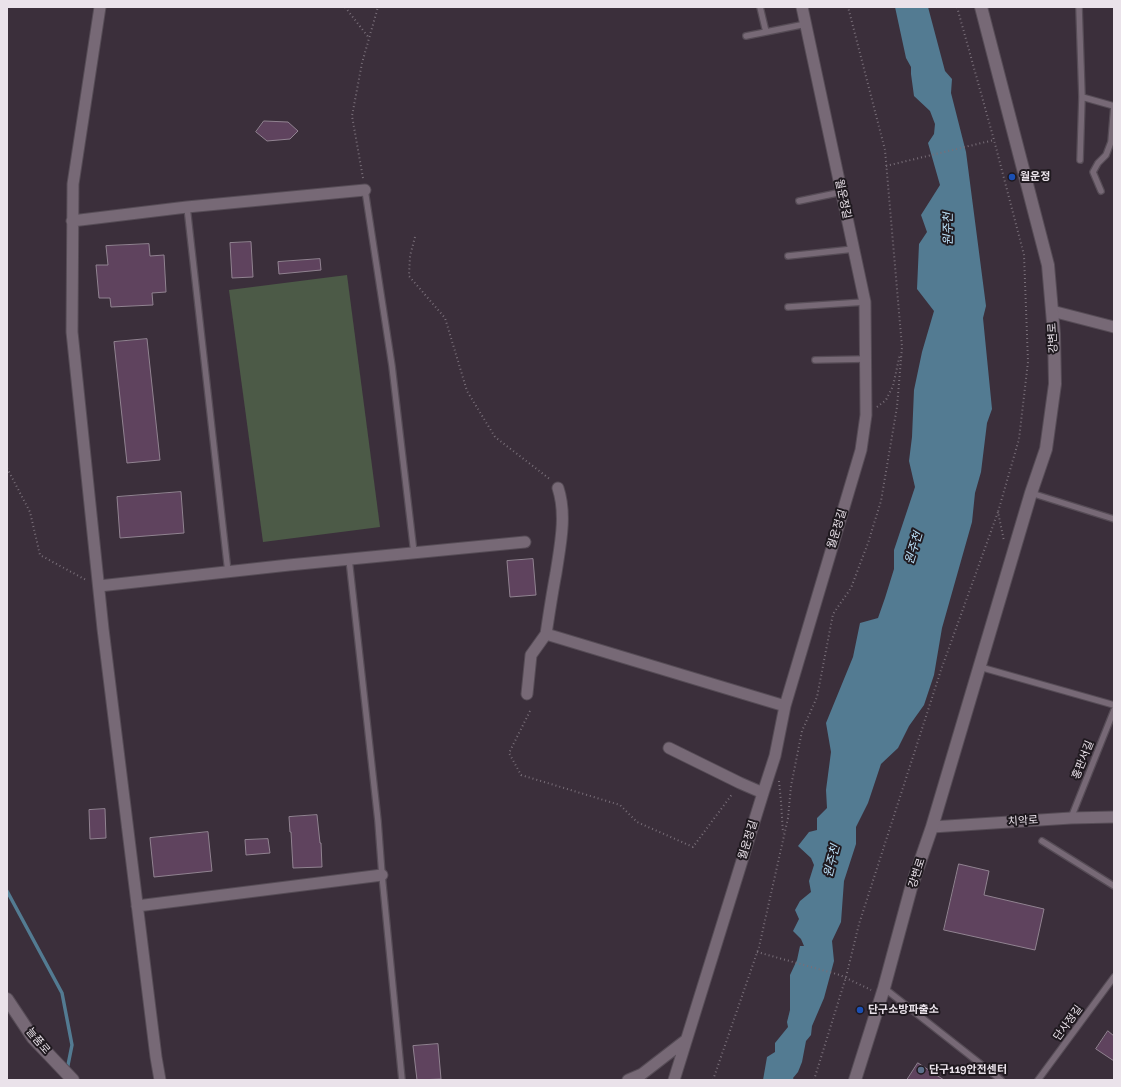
<!DOCTYPE html>
<meta charset="utf-8">
<style>
body{margin:0}
#map{position:relative;width:1121px;height:1087px;overflow:hidden;background:#3b2f3b;font-family:Raleway,sans-serif}
canvas{display:block}
.frame{position:absolute;inset:0;border:8px solid #eae2ea;pointer-events:none}
</style>
<div id="map">
<canvas width="1121" height="1087"></canvas>
<div class="frame"></div>
</div>
<script>
const c = document.querySelector('canvas').getContext('2d');
c.lineJoin = 'round';
function fillPath(path, color) { c.fillStyle = color; c.fill(path, 'evenodd'); }
function trace(path, color, width, dash) { c.strokeStyle = color; c.lineWidth = width; c.lineCap = dash ? 'butt' : 'round'; c.setLineDash(dash || []); c.stroke(path); }
function write(font, color, halo, rows, align = 'center') {
  c.font = font + ' Raleway,"Noto Sans KR",sans-serif'; c.lineWidth = 4; c.setLineDash([]); c.textBaseline = 'middle'; c.strokeStyle = halo; c.fillStyle = color; for (const [text, x, y, turn = 0] of rows) {
    c.save(); c.translate(x, y); c.rotate((+turn || 0) * Math.PI / 180); c.textAlign = isNaN(turn) ? turn : align; if (halo) c.strokeText(text, 0, 0); c.fillText(text, 0, 0); c.restore();
  }
}
const green = new Path2D(`
 M347,275L380,527L263,542L229,290Z`);
const water = new Path2D(`
 M895,7H928L945,71L952,79L951,93L966,152L986,306L983,318L992,409L987,423L981,472L975,493L972,522L942,628L934,675L924,705L909,726L898,748L881,764L868,803L856,827V844L844,881L841,922L832,941L834,961L824,998L812,1026L811,1035L806,1041L802,1062L798,1072L793,1078L794,1080H763L767,1057L775,1052V1043L788,1027L787,1022L790,1010V975L797,960L800,946H804L801,939L793,931L799,919L795,910L800,901L811,892L809,881L814,865L811,858L798,846L809,832L817,830V818L827,808L826,790L831,752L826,723L853,657L860,623L878,618L885,598L894,569V550L915,487L909,461L912,437L914,390L922,352L934,311L917,289L919,244L927,232L921,215L940,185L928,143L934,134L935,124L930,111L914,96L911,74V67L906,58Z`);
const stream = new Path2D(`
 M7,891L62,993L72,1045L67,1070`);
const building = new Path2D(`
 M264,121L288,122L298,131L290,139L267,141L256,132Z
 M251,242L253,277L232,278L230,243Z
 M149,244L150,256L164,255L166,292L152,293L153,305L111,307L110,298H99L96,265H108L106,246Z
 M320,259L321,270L279,274L278,262Z
 M147,339L160,460L127,463L114,342Z
 M181,492L184,533L120,538L117,497Z
 M533,559L536,595L510,597L507,561Z
 M105,809L106,838L90,839L89,810Z
 M317,815L320,843H321L322,867L293,868L291,832H290L289,817Z
 M208,832L212,871L154,877L150,838Z
 M268,839L270,853L246,855L245,840Z
 M959,864L989,871L984,895L1044,909L1035,950L944,930Z
 M1108,1031L1114,1036V1061L1096,1049Z
 M438,1044L441,1079L417,1080L413,1046Z
 M918,1063L944,1080H907Z`);
const path = new Path2D(`
 M345,7L369,38
 M957,7L994,140L1024,255L1028,362L1019,439L998,512L1004,541
 M886,166L994,140
 M363,178L352,116L362,63L378,7
 M415,237L410,256L409,276L445,318L467,391L495,437L551,480
 M877,407L886,400L893,386L900,354
 M7,468L30,512L40,555L86,580
 M530,711L509,753L521,775L620,805L637,822L693,847L733,793
 M779,781L781,802L783,833
 M757,952L840,975L871,990
 M713,1080L759,947L788,818L791,786L802,731L817,697L833,614L851,588L868,543L881,501L897,407L902,347L885,150L848,7
 M814,1080L846,977L859,924L941,670L998,512`);
const lane = new Path2D(`
 M760,7L766,32
 M1079,7L1082,97L1080,160
 M746,36L806,24
 M1082,97L1114,106L1111,142L1106,155L1098,163L1093,172L1101,191
 M365,190L392,366L414,553
 M799,201L842,192
 M187,207L228,572
 M788,256L854,249
 M788,307L865,302
 M815,360L866,359
 M1031,493L1114,519
 M349,559L378,821L382,875L402,1080
 M980,667L1114,705
 M1071,818L1114,710
 M1042,841L1114,886
 M884,988L1001,1080
 M1038,1080L1114,977`);
const street = new Path2D(`
 M100,7L73,184L72,332L103,629L156,1057L160,1080
 M72,221L187,207L365,190
 M1052,311L1114,327
 M558,488C567,515 560,546 556,573C552,594 549,614 546,634L785,706
 M99,586L289,565L525,542
 M527,694L531,655L546,634
 M669,748L740,783L763,793
 M932,827L1071,818L1114,817
 M137,906L382,875
 M628,1080L642,1074L686,1040
 M674,1080L763,793L775,756L785,706L861,450L866,415L865,302L802,7`);
const secondary = new Path2D(`
 M7,999L33,1038L73,1080
 M855,1080L884,988L911,888L932,827L1031,493L1046,449L1055,384L1054,334L1048,265L981,7`);
const markers = [
 [1012,177,4,"#1a4fb4"],
 [860,1010,4,"#1a4fb4"],
 [921,1070,4,"#5c6f8a"]
];
const poiNames = [
 ["월운정",1020,177],
 ["단구소방파출소",868,1010],
 ["단구119안전센터",929,1070]
];
const streetNames = [
 ["월운정길",843,199,78],
 ["강변로",1053,338,-93],
 ["월운정길",837,529,-73],
 ["홍판서길",1083,760,-68],
 ["치악로",1023,821,-4],
 ["월운정길",748,840,-73],
 ["강변로",917,873,-72],
 ["단사정길",1068,1023,-54],
 ["늘품로",38,1041,50]
];
const waterNames = [
 ["원주천",948,229,-90],
 ["원주천",914,548,-73],
 ["원주천",832,861,-76]
];
fillPath(green, '#4c5a47');
fillPath(water, '#537b92');
trace(stream, '#537b92', 3.5);
fillPath(building, '#5f435e');
trace(building, '#918391', 1);
trace(lane, '#564c56', 8);
trace(street, '#564c56', 13);
trace(secondary, '#564c56', 14);
trace(path, '#796f79', 2, [1, 3]);
trace(lane, '#776976', 5.5);
trace(street, '#776976', 11);
trace(secondary, '#776976', 12);
for (const [x, y, r, color] of markers) { const dot = new Path2D(); dot.arc(x, y, r, 0, 2 * Math.PI); c.fillStyle = color; c.fill(dot); trace(dot, '#1f191f', 1.5); }
write('bold 11px', '#eae2ea', '#1f191f', poiNames, 'left');
write('11px', '#eae2ea', '#1f191f', streetNames);
write('italic 12px', '#bee4fc', '#1f191f', waterNames);
</script>
